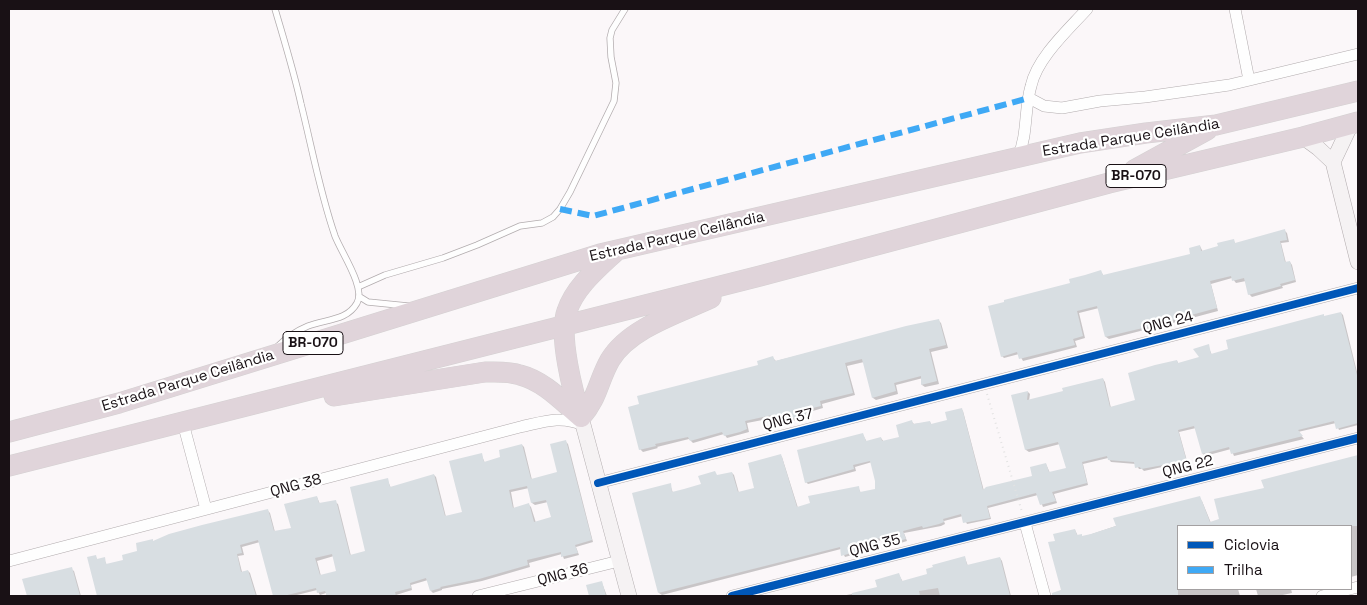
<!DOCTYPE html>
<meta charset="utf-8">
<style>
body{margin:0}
#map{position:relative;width:1367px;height:605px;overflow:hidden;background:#fbf7f9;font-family:"Space Grotesk",sans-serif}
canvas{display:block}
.frame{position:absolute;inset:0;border:10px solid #191115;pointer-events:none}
.legend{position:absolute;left:1177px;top:525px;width:175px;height:65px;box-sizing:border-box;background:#fff;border:1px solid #a3a0a1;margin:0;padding:6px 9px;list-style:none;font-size:15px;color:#191115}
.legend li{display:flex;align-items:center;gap:10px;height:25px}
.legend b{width:25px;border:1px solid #a3a0a1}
</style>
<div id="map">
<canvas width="1367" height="605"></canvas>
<div class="frame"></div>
<ul class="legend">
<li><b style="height:6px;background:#0057b8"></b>Ciclovia</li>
<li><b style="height:6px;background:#3fa9f5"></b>Trilha</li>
</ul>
</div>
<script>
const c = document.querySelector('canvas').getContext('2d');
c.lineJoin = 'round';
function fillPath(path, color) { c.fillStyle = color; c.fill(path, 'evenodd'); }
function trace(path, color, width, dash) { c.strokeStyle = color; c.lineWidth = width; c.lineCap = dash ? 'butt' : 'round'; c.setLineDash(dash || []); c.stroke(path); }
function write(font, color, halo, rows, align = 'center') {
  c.font = font + ' "Space Grotesk",sans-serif'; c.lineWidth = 4.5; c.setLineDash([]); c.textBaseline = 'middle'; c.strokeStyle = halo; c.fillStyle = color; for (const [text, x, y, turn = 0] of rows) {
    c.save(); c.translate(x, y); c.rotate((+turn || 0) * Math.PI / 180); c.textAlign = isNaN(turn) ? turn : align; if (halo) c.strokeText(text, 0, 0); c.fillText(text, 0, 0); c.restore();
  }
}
const shadow = new Path2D(`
 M1284,230L1287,233L1289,242L1281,243L1286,263L1290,262L1292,265L1296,282L1282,286L1283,288L1252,297L1249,294L1246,281L1236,283L1232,278L1211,284L1218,311L1173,323L1166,316L1168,322L1152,325V328L1109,339L1106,337L1099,308L1079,313L1085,338L1075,341L1077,347L1023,361L1019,354L1004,358L1002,356L1071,284L1101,272L1104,276L1191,255L1200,246L1203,252L1220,247L1233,240L1236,244Z
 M1341,313L1343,315L1358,376V425L1339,430L1336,423L1298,432L1304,439L1234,456L1231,449L1205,456L1203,454L1196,428L1179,432L1189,468L1174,472L1171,465L1144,471L1142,469H1139L1136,464L1111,462L1108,458L1083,464L1088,485L1054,494L1057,503L1043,507L1038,495L988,508L991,519L967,524L963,516L944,521L945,524L941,526L904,533L907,541L894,545L890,538L865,544L867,551L845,557L841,549L662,595L659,593L670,484L673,493L703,485L717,476L732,473L734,475L739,493L756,489L780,455L782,457L798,508L858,487L861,493L876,490V481L872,462L855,467L856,471L808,484L806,482L863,435L867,442L881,438L884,442L901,438L912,422L914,424L930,422L932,425L948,421L961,409L963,411L984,491L1033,477L1046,464L1050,473L1067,469L1060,444L1029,452L1026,450L1013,396L1028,392L1030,394L1029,401L1064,392L1103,379L1105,382L1111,408L1137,401L1177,361L1179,364L1202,357L1208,346L1212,355Z
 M938,320L941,323L948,348L931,352L939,384L925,387L922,385L923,378L896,385L898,394L876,400L873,398L864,362L847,366L855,395L822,404L823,408L806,413L808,417L777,425L774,422L773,418L747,423L749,432L727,438L724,434L693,443L689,439L657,447L658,448L643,452L640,449L773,358L776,361Z
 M566,442L568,444L593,542L576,547L579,555L564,559L562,554L529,563L530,567L482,581L442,589V590L433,593L431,591L428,580L411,585L412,590L396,595V596H327L326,593L320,595L317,590L293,596H274L260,542L242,547L244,555L238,556L242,572L248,571L250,573L257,596H98L88,558L95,556L98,560L104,559L107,565L125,561L154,542L268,511L270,513L275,532L292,529L317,497L320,504L335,502L338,504L351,556L367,552L387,479L391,488L434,475L436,477L446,517L463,513L481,454L485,463L501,458L522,445L524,447L532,480L558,473ZM529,488L532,503L535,505L548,502L552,518L536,523L531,507L529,505L514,509L511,492ZM334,556L338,572L321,576L317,561Z
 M1358,456V575L1351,577V526H1178V589H1238L1240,596H1059L1058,592L1062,590L1056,541L1075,530L1078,536L1081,535L1083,537L1199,498L1202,501L1211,523L1221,520L1266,488L1263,481Z
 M965,558L968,566L1000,558L1002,561L1011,596H842L878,588L899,575L903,582L929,575Z
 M71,569L74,571L81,596H28L24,580Z
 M602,583L607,596H590L587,586Z
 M1256,589H1291L1292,593L1278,596H1258Z`);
const building = new Path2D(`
 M1285,229L1287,240L1280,241L1285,262L1290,261L1295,280L1280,284L1281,286L1248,295L1244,278L1232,281L1231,276L1210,281L1217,308L1169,321L1166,317L1167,320L1150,323L1151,326L1105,337L1097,306L1077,311L1083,336L1073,339L1075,345L1019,359L1017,352L1001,357L988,306L1004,302V300L1070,283L1069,279L1085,275L1101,270L1103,275L1190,254L1189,248L1200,245L1201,251L1218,246L1217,243L1234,239L1235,243Z
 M1341,312L1358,379V423L1336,429L1334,421L1298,430L1303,436L1231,454L1229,447L1202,454L1194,426L1178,430L1188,466L1171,471L1169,464L1141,469L1140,467L1135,468L1134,462L1108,460L1107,456L1082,462L1087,483L1052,492L1056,501L1040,505L1036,493L987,506L990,518L963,523L961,514L943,519L944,522L939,524L923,528L922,526L903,531L906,539L891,543L888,536L864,542L865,549L841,556L840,547L658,593L632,493L671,483L672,492L684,489L701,484L698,476L715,471L717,475L732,472L738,492L754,488L748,463L781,454L797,507L810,503L808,496L859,486L860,492L875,489V481L870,461L853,465L854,469L805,483L797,450L863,433L866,441L881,437L882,441L899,437L896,425L912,420L913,424L930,421L931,424L947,420L945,412L962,408L983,490L986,487L1032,476L1030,467L1046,463L1049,472L1066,468L1058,442L1025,450L1011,395L1028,391L1027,400L1063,391L1062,388L1103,378L1110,407L1135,400L1128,373L1155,365L1177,360L1178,363L1199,357L1193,349L1209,344L1211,354L1228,349L1226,340L1324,314V316Z
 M939,319L946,345L929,349L937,381L921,385V376L894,383L896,391L872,398L862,359L845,363L853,393L820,401L821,406L804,410L806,415L773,423L772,415L745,421L747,429L740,432L724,436L722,432L690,441L688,437L655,444L656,446L639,450L628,407L639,404L637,396L758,365L757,361L773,356L775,361L906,326Z
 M566,440L592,540L575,545L578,553L561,557V552L527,560L528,565L479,579L440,587L441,588L430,591L426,578L410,583L411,588L395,592L396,596H327L325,591L317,593L316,588L283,596H273L258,540L240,545L242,553L237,554L241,572L248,570L256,596H97L87,557L96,555L97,559L105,557L106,564L123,560L122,555L137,551L136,543L153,539V541L169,534L202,525L268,509L274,531L291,528L284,504L317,496L319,503L336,500L350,555L365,551L350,487L388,478L390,487L434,474L445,516L462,512L449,461L482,453L484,462L500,457L499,450L522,444L531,479L557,472L550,444ZM527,486L531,503L546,500L551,517L534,522L529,503L513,508L509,490ZM332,554L336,571L320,575L315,558Z
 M1358,455V526H1178V596H1052V593L1061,590L1048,542L1055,541L1053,534L1075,529L1077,535L1082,534V536L1091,534L1116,526L1113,518L1200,496L1210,522L1219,519L1214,499L1264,488L1261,480Z
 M965,556L967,565L1000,557L1010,596H940L938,588L919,591L920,596H852V593L877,587L875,580L899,573L902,581L927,574L926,569L933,567L932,565Z
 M72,567L80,596H27L22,579Z
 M602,581L606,596H589L586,585Z`);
const path = new Path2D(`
 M987,394L1022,512`);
const lane = new Path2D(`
 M275,9C284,40 294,72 301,104C312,148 320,193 335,236C341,252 366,288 357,303C347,321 326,319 308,326C296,331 286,338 277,347
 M358,287L385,275L443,258L477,245L520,226L542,223L553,217L560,209L570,192L614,101L616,83L611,57L610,38L612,30L625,9
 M360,297L368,302L408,306`);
const street = new Path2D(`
 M1235,9L1249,80
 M1029,98L1044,106L1062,108L1100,101L1145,97L1229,85L1358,54
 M1018,157C1028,134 1024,110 1031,86C1037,58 1068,30 1087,9
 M183,423L206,509
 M598,483L1358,288
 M1025,523L1045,596
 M9,561L520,427C543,422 561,415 583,425
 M478,596L619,561
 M732,596L1358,438
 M1322,596L1358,587`);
const secondary = new Path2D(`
 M1303,137L1318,148L1333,162L1358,262
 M1333,162L1351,124
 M581,417L629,596`);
const highway = new Path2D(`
 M1134,170L1207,130
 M334,396L485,372C497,372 509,371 520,375C544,381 563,402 581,417
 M581,417C598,398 598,381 610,360C629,328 679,313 711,298
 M581,417C573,393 558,335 567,311C575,287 597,269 615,252
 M9,432L119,403L600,254L1080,143L1146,133L1216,125L1358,91
 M9,466L760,276L1109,183L1303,137L1358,122`);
const quiet = new Path2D(`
 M560,209L593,216L1029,98`);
const cycleway = new Path2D(`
 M598,483L1358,288
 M732,596L1358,438`);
const shields = [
 [1136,176,60],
 [313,343,60]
];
const shieldNames = [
 ["BR-070",1136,176],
 ["BR-070",313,343]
];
const streetNames = [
 ["Estrada Parque Ceilândia",1131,138,-9],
 ["Estrada Parque Ceilândia",677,237,-13],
 ["QNG 24",1168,323,-14],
 ["Estrada Parque Ceilândia",188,381,-17],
 ["QNG 37",788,420,-14],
 ["QNG 22",1188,467,-14],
 ["QNG 38",296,486,-15],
 ["QNG 35",875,546,-14],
 ["QNG 36",563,575,-14]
];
fillPath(shadow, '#0003');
fillPath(building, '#d8dee2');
trace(lane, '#b2acae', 7);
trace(street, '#b2acae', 12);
trace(secondary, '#b2acae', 16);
trace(highway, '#d4d1d2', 21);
trace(path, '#e2e2e2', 2, [1, 4]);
trace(lane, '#fefefe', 5.5);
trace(street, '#fefefe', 11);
trace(secondary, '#f5f2f3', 15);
trace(highway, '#e0d4da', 20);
trace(quiet, '#3fa9f5', 6, [12, 6]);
trace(cycleway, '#0057b8', 8);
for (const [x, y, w] of shields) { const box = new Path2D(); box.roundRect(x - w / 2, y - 11.5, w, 23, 4); c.fillStyle = '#fff'; c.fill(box); trace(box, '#191115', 1); }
write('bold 14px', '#191115', null, shieldNames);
write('15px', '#191115', '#fff', streetNames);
</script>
